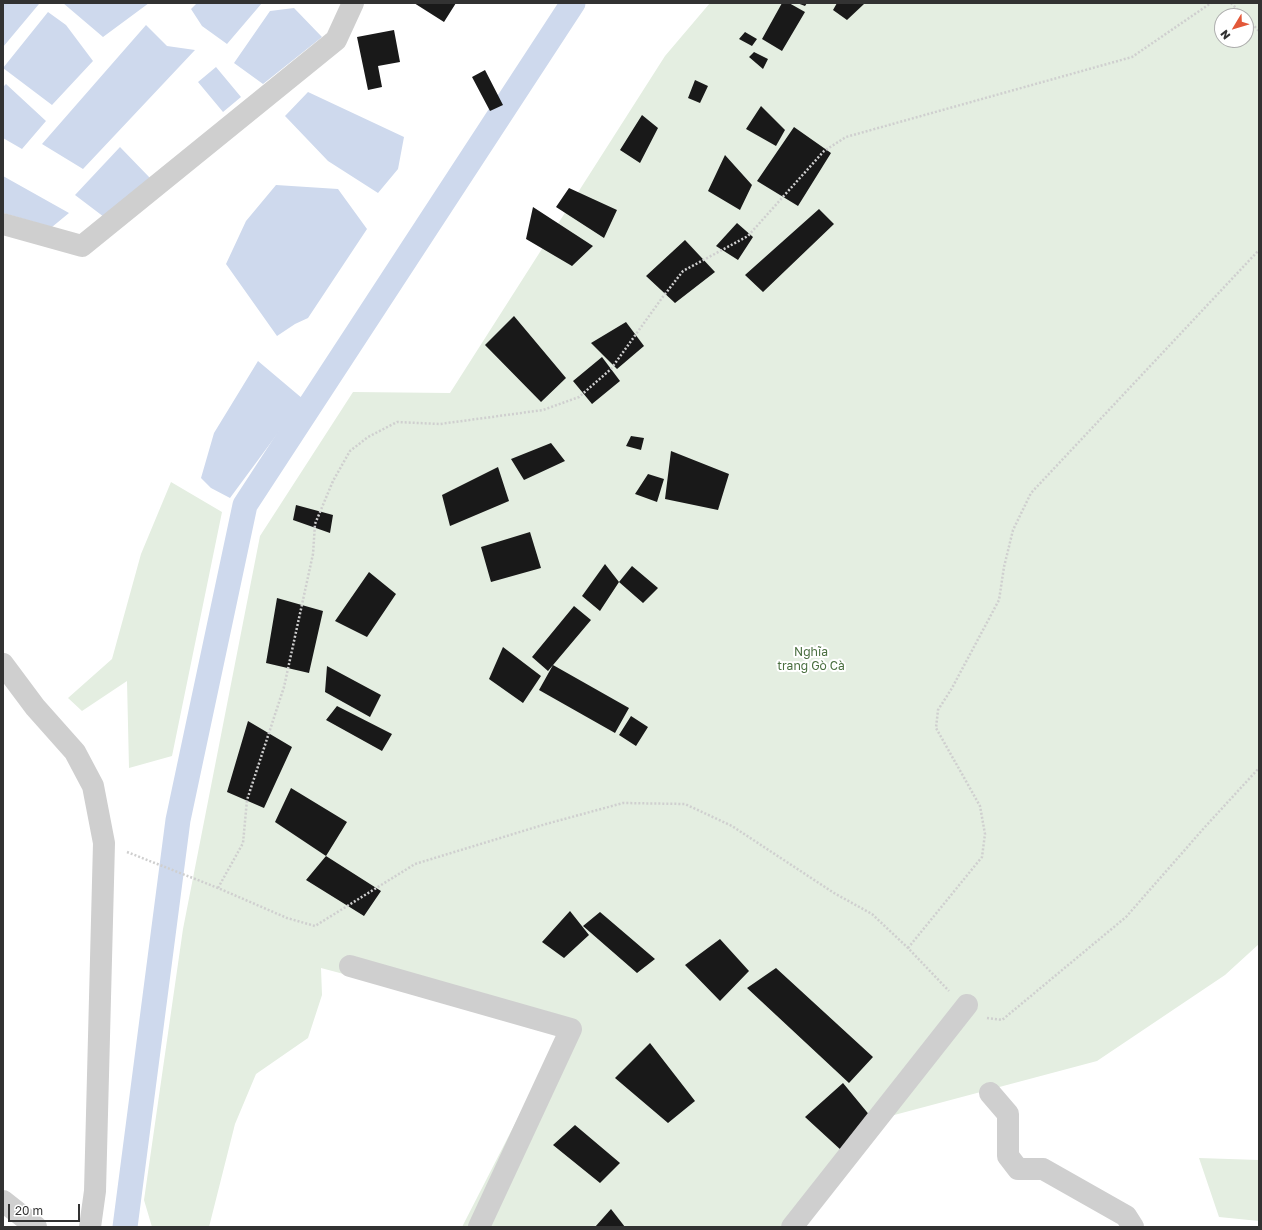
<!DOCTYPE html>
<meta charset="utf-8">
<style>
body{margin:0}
#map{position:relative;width:1262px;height:1230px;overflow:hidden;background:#fff;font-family:"Golos Text",sans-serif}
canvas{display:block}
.frame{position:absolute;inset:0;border:4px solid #323232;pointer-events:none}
.north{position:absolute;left:1214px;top:8px;width:40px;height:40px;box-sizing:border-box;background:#fff;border:1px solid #adadad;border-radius:50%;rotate:232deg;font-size:11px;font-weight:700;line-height:16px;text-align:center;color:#323232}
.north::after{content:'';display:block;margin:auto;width:14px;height:18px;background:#e35839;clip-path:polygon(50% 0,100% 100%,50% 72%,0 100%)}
.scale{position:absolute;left:8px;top:1204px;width:72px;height:18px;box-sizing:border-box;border:2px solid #323232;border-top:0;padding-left:5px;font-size:12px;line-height:14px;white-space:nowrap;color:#323232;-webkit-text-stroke:3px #fff;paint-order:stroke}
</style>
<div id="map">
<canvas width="1262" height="1230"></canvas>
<div class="frame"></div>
<div class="north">N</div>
<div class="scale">20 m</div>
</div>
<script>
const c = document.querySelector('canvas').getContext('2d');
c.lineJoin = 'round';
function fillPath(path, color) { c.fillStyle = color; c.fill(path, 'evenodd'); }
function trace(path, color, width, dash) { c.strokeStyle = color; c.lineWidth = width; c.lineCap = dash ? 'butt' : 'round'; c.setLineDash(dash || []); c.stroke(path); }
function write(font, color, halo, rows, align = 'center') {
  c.font = font + ' "Golos Text",sans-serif'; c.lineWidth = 4; c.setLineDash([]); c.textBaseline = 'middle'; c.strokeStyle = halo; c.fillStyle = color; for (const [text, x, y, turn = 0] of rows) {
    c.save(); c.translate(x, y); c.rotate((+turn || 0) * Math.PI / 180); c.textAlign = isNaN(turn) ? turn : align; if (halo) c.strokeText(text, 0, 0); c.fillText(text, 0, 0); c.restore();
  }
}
const green = new Path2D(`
 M710,3H757L761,4L762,3H1259V944L1225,975L1097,1061L883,1118L801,1227H462L562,1032L321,968L322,995L308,1038L256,1074L235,1124L209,1227H152L144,1200L183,929L260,536L353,392L450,393L665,56ZM1222,16H1246V40H1222Z
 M171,482L222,512L172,756L129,768L127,681L82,711L68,698L112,659L141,554Z
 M1199,1158L1259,1160V1221L1219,1217Z`);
const water = new Path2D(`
 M3,3L39,4L3,47Z
 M63,3H149L103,37Z
 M197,3H262L227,44L202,26L191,9Z
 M294,8L322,37L263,84L234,63L270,11Z
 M48,12L66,25L93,61L52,105L3,68Z
 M146,25L167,46L195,50L83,169L42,144Z
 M216,67L241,97L223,112L198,82Z
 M6,84L46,121L22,149L3,138V87Z
 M308,92L404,137L398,169L378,193L328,161L285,116Z
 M120,147L150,178L104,217L75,195Z
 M3,176L69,213L52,227L3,213Z
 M276,185L338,189L367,229L308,318L295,324L277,336L226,264L246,221Z
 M258,361L303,399L230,498L211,488L201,478L214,433Z`);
const canal = new Path2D(`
 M125,1227L178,820L245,505L573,3`);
const building = new Path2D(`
 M414,3H456L444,22Z
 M782,3H789L805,12L782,51L762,39Z
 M797,3H807L805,6Z
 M837,3H863L864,4L847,20L833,10Z
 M394,30L400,62L378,66L382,87L368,90L357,37Z
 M745,32L757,39L752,46L739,39Z
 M754,52L768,59L763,69L749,57Z
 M485,70L503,105L490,111L472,77Z
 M695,80L708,86L700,103L688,98Z
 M761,106L785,130L776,146L746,129Z
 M642,115L658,128L640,163L620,150Z
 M794,127L831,153L798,206L757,181Z
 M725,155L752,185L740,210L708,191Z
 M569,188L617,210L604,238L556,207Z
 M533,207L593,246L572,266L526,239Z
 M819,209L834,224L763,292L745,275Z
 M737,223L753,237L738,260L716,246Z
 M685,240L715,272L675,303L646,276Z
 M514,316L566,378L541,402L485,345Z
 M626,322L644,346L617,369L591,343Z
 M602,357L620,381L592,404L573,381Z
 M631,436L644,438L641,450L626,446Z
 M551,443L565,461L524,480L511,459Z
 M671,451L729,474L718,510L665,499Z
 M498,467L509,501L450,526L442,495Z
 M648,474L664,479L657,502L635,494Z
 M296,505L333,515L330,533L293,520Z
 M530,532L541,568L491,582L481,547Z
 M605,564L619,582L600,611L582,596Z
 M632,566L658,588L643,603L619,582Z
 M369,572L396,594L367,637L335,621Z
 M277,598L323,611L309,673L266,663Z
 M574,606L591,620L548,671L532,657Z
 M503,647L541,676L523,703L489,679Z
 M553,665L629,708L615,733L539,690Z
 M327,666L381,695L370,717L325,692Z
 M337,706L392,734L382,751L326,720Z
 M631,716L648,727L636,746L619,735Z
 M248,721L292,747L264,808L227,792Z
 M291,788L347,822L326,856L275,822Z
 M326,856L381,891L364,916L306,880Z
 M570,911L589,935L564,958L542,942Z
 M600,912L655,959L637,973L583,926Z
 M720,939L749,971L720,1001L685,965Z
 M776,968L873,1057L849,1083L747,988Z
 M650,1043L695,1101L668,1123L615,1078Z
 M843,1083L871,1117L842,1151L805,1117Z
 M575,1125L620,1163L600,1183L553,1145Z
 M611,1209L625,1227H595Z`);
const path = new Path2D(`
 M1231,3L1244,16
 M1246,18L1259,31
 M127,852L218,888L287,918L315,926L415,864L546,824L623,803L685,804L732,826L834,893L872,914L908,948L949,991
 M218,888L243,843L247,800L284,687L313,554L315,524L333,481L350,451L368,437L397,422L440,424L543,410L579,397L611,369L662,298L683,271L748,236L824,151L846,137L1132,57L1211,3
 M908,948L982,857L985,834L980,806L936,728L938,710L952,688L999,600L1004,567L1013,530L1031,493L1259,250
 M987,1018L1002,1020L1126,917L1204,828L1259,768`);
const minor = new Path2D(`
 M3,224L82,246L336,40L353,3
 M3,664L35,707L75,752L93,786L104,843L95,1191L90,1227
 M350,966L571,1029L479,1227
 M990,1093L1008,1114V1156L1018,1169H1043L1126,1216L1133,1227
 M3,1201L36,1227
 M792,1227L967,1005`);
const parkNames = [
 ["Nghĩa",811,652],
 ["trang Gò Cà",811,666]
];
fillPath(green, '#e4eee1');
fillPath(water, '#ced9ed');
trace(canal, '#ced9ed', 25);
fillPath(building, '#191919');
trace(path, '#cfcfcf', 2.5, [2, 2]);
trace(minor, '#cfcfcf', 22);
write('12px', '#496e3f', '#fff', parkNames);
</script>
